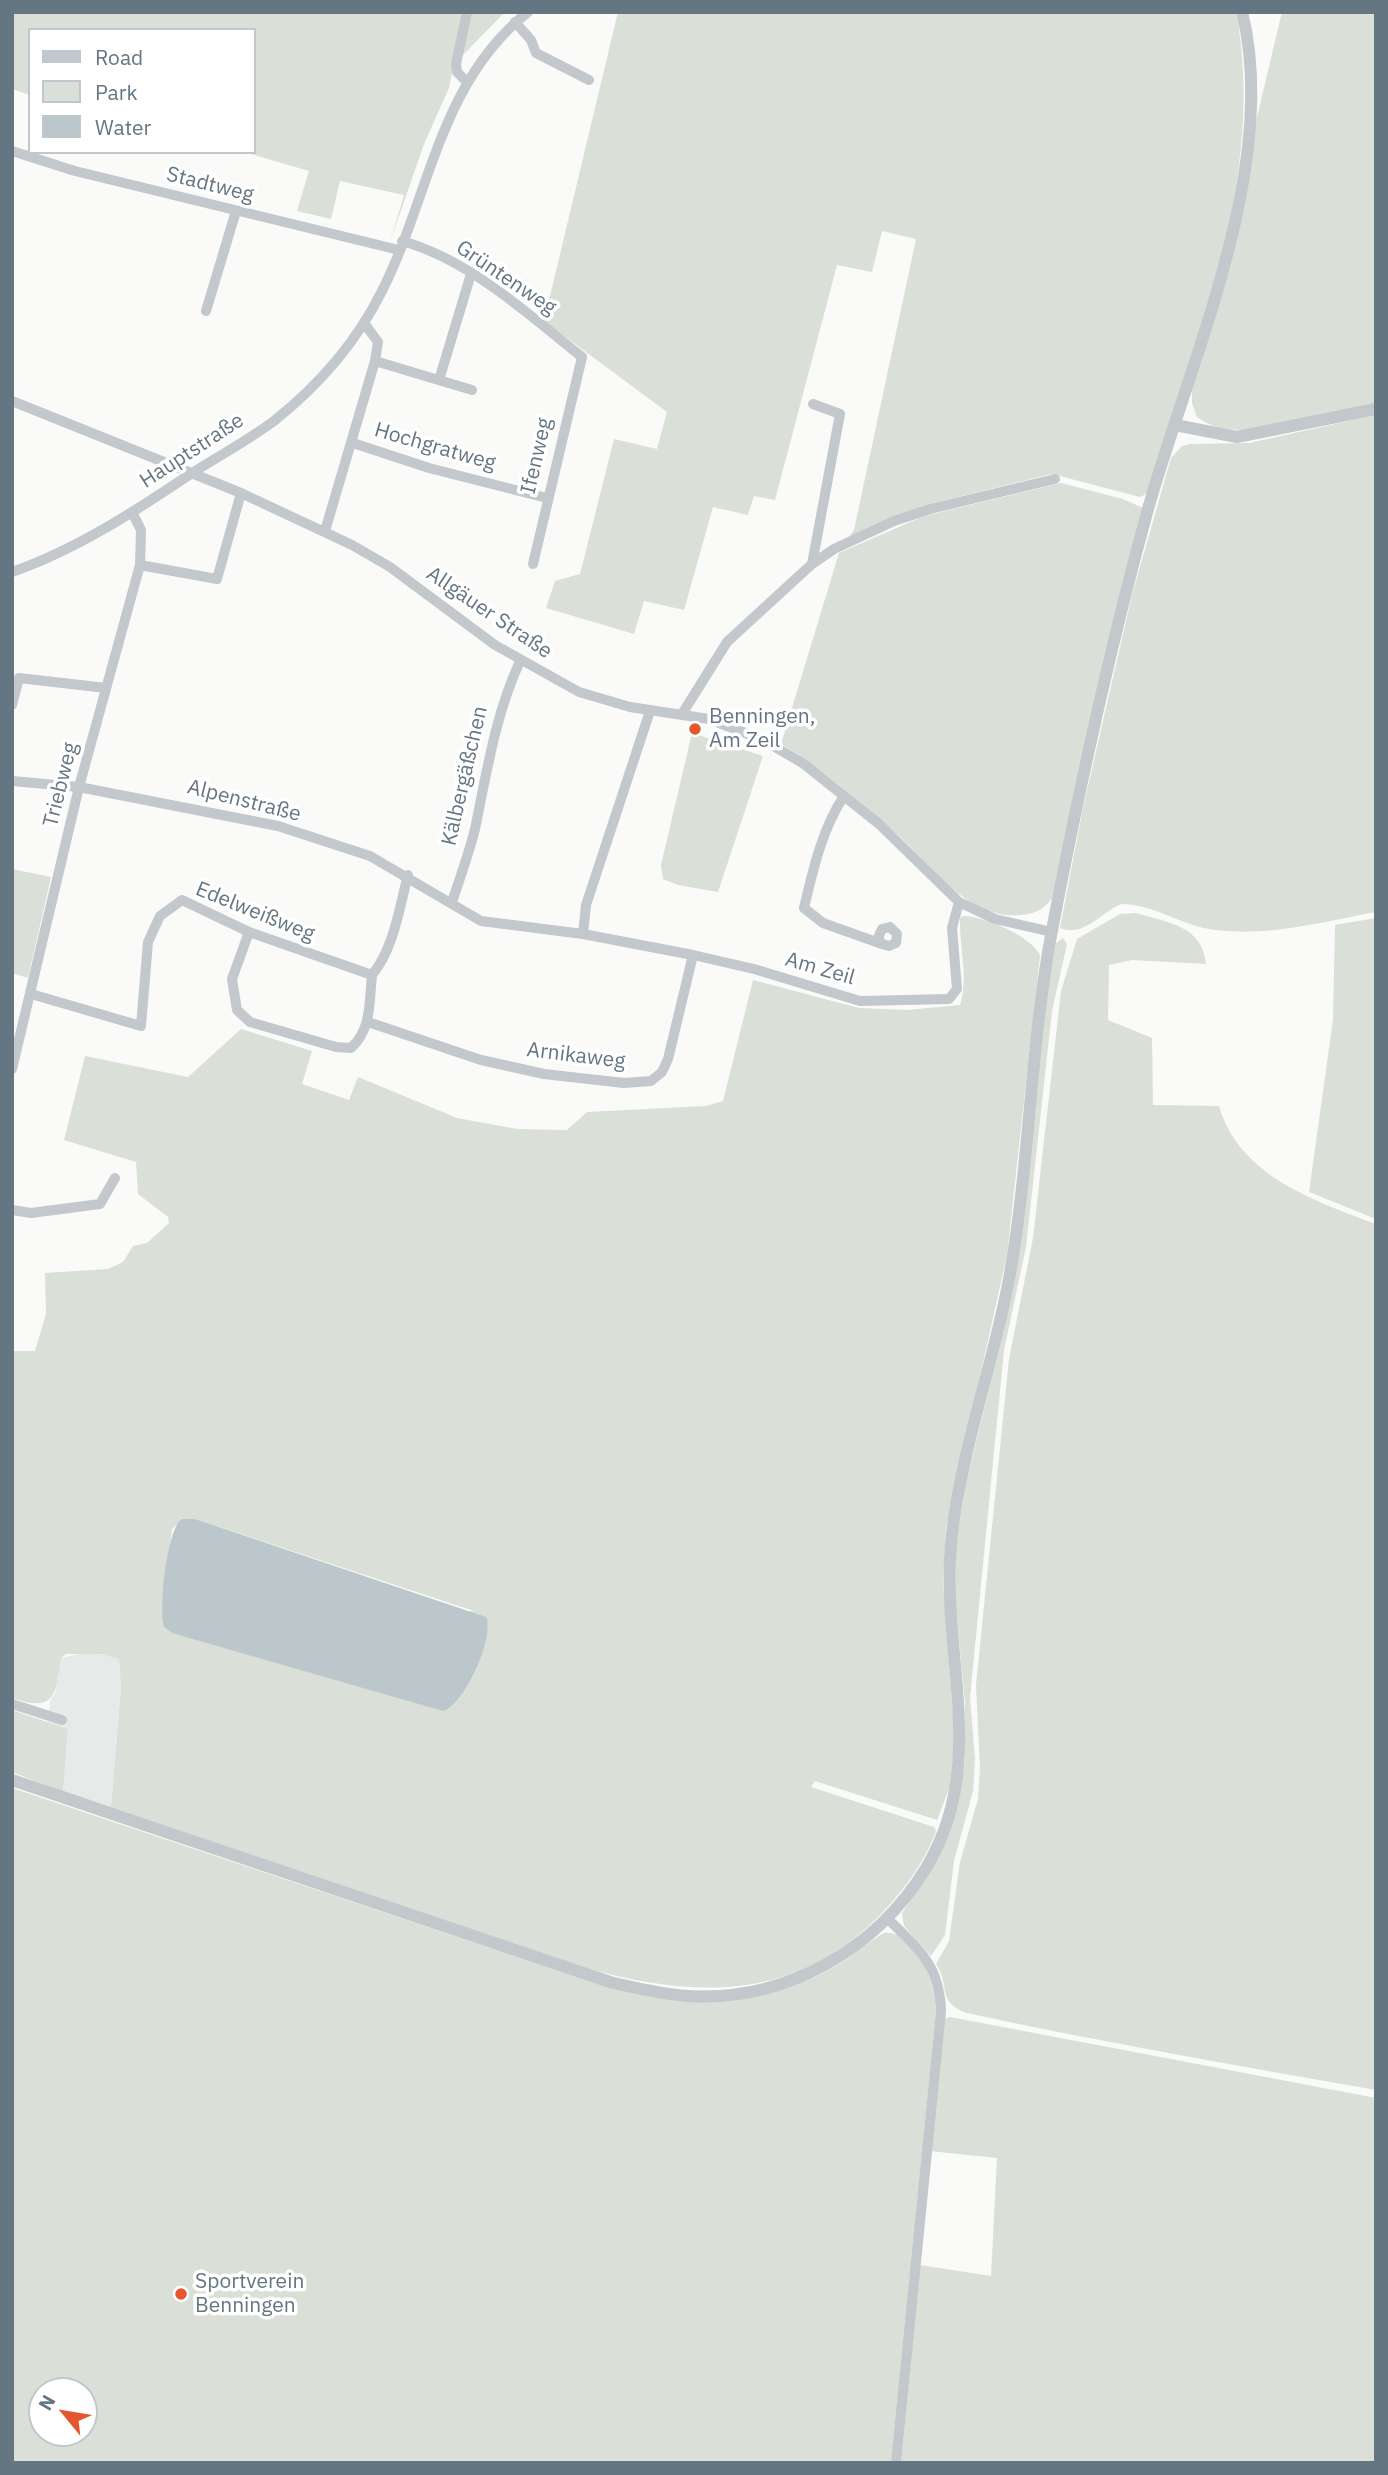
<!DOCTYPE html>
<meta charset="utf-8">
<style>
body{margin:0}
#map{position:relative;width:1388px;height:2475px;overflow:hidden;background:#fafaf8;font-family:"IBM Plex Sans",sans-serif}
canvas{display:block}
.frame{position:absolute;inset:0;border:14px solid #657683;pointer-events:none}
.legend{position:absolute;left:28px;top:28px;width:228px;height:126px;box-sizing:border-box;background:#fff;border:2px solid #c1c8cd;margin:0;padding:9px 12px;list-style:none;font-size:21px;color:#657683}
.legend li{display:flex;align-items:center;gap:14px;height:35px}
.legend b{width:35px;border:2px solid #c1c8cd}
.north{position:absolute;left:28px;top:2377px;width:70px;height:70px;box-sizing:border-box;background:#fff;border:2px solid #c1c8cd;border-radius:50%;rotate:300deg;font-size:19px;font-weight:700;line-height:28px;text-align:center;color:#657683}
.north::after{content:'';display:block;margin:auto;width:24px;height:32px;background:#e4572e;clip-path:polygon(50% 0,100% 100%,50% 72%,0 100%)}
</style>
<div id="map">
<canvas width="1388" height="2475"></canvas>
<div class="frame"></div>
<ul class="legend">
<li><b style="height:9px;background:#c3c8cc"></b>Road</li>
<li><b style="height:19px;background:#dadfd7"></b>Park</li>
<li><b style="height:19px;background:#bbc7cb"></b>Water</li>
</ul>
<div class="north">N</div>
</div>
<script>
const c = document.querySelector('canvas').getContext('2d');
c.lineJoin = 'round';
function fillPath(path, color) { c.fillStyle = color; c.fill(path, 'evenodd'); }
function trace(path, color, width, dash) { c.strokeStyle = color; c.lineWidth = width; c.lineCap = dash ? 'butt' : 'round'; c.setLineDash(dash || []); c.stroke(path); }
function write(font, color, halo, rows, align = 'center') {
  c.font = font + ' "IBM Plex Sans",sans-serif'; c.lineWidth = 7; c.setLineDash([]); c.textBaseline = 'middle'; c.strokeStyle = halo; c.fillStyle = color; for (const [text, x, y, turn = 0] of rows) {
    c.save(); c.translate(x, y); c.rotate((+turn || 0) * Math.PI / 180); c.textAlign = isNaN(turn) ? turn : align; if (halo) c.strokeText(text, 0, 0); c.fillText(text, 0, 0); c.restore();
  }
}
const built = new Path2D(`
 M83,1653L112,1655L119,1659L121,1687L111,1807L63,1792L68,1729L48,1722L50,1701L55,1693L61,1658Z`);
const green = new Path2D(`
 M12,12H464L449,88L424,144L390,242L404,195L340,181L331,219L297,211L309,171L244,152H254V30H30V95L12,89Z
 M470,12H505L462,56Z
 M618,12H1236C1267,175 1196,340 1148,493L1140,497L1052,474L929,504L849,537L854,530L916,239L882,231L872,272L837,265L775,500L754,496L748,515L713,507L684,610L644,601L634,634L546,608L555,581L580,574L614,439L657,449L667,412L544,321Z
 M1282,12H1376V404L1253,430C1234,431 1212,429 1197,417L1192,403V390Z
 M1376,415V912C1322,922 1264,938 1209,929C1180,924 1152,904 1121,904C1101,912 1084,938 1060,928L1083,808L1132,595L1171,458L1182,446L1190,444L1249,443Z
 M1061,483L1123,499L1143,508L1052,898C1045,909 1035,914 1021,915C964,920 930,861 891,829C856,799 821,768 781,744L839,553L924,516Z
 M692,733L763,756L718,892L678,885L663,879L661,865Z
 M12,869L51,877L28,978L12,973Z
 M1136,913C1168,923 1202,925 1206,964L1132,960L1109,965L1108,1020L1152,1038L1153,1105L1219,1106C1239,1176 1315,1201 1376,1224V2090C1239,2066 1102,2042 967,2013C936,2002 951,1987 936,1964L949,1941L960,1862L978,1799L980,1768L976,1685L1009,1359L1033,1238L1061,991L1077,939L1120,914Z
 M963,916C984,916 1031,936 1040,955L1007,1255L946,1528L943,1583L955,1739L950,1786L937,1820L815,1781L811,1787L934,1827L936,1831C924,1864 901,1894 876,1919C792,2002 693,1998 586,1968L111,1807L121,1687L119,1659L102,1654H66L61,1658C55,1695 56,1713 12,1698V1351H35L46,1314L45,1273L108,1269L123,1262L133,1246L147,1243L169,1223L168,1217L138,1194L136,1162L64,1140L85,1056L188,1077L241,1029L312,1051L302,1084L349,1100L358,1077L457,1118L517,1129L567,1130L587,1112L706,1106L723,1101L753,980L859,1008L907,1010L960,1005C969,977 959,947 960,918ZM183,1519H195L474,1611L172,1633L164,1627L162,1606L172,1529Z
 M1376,918V1219L1309,1192L1333,1020L1335,925Z
 M1063,938L1067,944L1052,1011L1026,1247L1004,1350L970,1697L975,1759L973,1791L954,1861L945,1935L931,1956L904,1926L902,1913L914,1895L958,1800L965,1761V1703L955,1597L956,1543L967,1478L1004,1330L1050,971L1056,943Z
 M12,1710L68,1729L63,1792L12,1772Z
 M12,1788L577,1977L726,2001C767,1996 803,1986 839,1964C854,1955 868,1942 884,1933C917,1929 936,1986 936,2012L892,2463H12ZM42,2391H84V2433H42Z
 M950,2017L1376,2098V2463H901L920,2265L991,2276L997,2158L930,2151L944,2019Z`);
const water = new Path2D(`
 M182,1519H195L486,1617C495,1637 464,1705 443,1711L172,1633L164,1627C158,1610 167,1527 182,1519Z`);
const minor = new Path2D(`
 M467,12L456,64L457,72L467,82
 M515,22L531,40L536,53L589,80
 M12,151L75,171L399,250
 M402,241C470,260 528,314 582,357L533,564
 M206,311L236,211
 M375,361L472,390
 M439,380L471,274
 M12,401L241,493L352,545L390,567L495,645L579,692L630,707L709,719L763,740L804,764L879,824L959,902L995,919L1052,932
 M353,443L429,468L547,498
 M325,531L375,361L378,342L364,323
 M812,564L840,414L813,404
 M140,565L217,579L241,493
 M12,572C75,550 134,512 189,475C217,457 247,441 274,421C318,386 357,341 382,291C430,196 439,82 528,12
 M12,705L19,678L106,688
 M682,714L727,642L812,564L834,549L894,521L930,509L1055,479
 M12,781L79,787L278,826L370,856L481,921L583,934L693,955L754,969L860,1001L949,999L957,989L952,928L959,902
 M844,796C822,829 813,870 804,908L823,923L882,944
 M452,902C460,878 469,853 475,829C487,771 495,716 520,661
 M890,927L897,934L896,943L889,946L882,944L878,938L882,929Z
 M249,932L232,979L237,1010L250,1022L336,1047L351,1048C372,1029 369,1002 372,975
 M583,934L586,905L650,711
 M31,994L141,1026L148,942L160,916L182,900L249,932L372,975C394,948 399,909 408,875
 M368,1022L481,1060L544,1074L624,1083L651,1081L662,1072L668,1059L693,955
 M12,1069L79,787L140,565L141,530L132,512
 M12,1210L31,1213L100,1204L115,1178
 M12,1704L62,1720
 M887,1918C919,1950 939,1963 941,2011L896,2463`);
const tertiary = new Path2D(`
 M1175,425L1237,437L1376,409
 M12,1780L610,1982C635,1988 661,1994 688,1996C785,2002 876,1950 926,1868C991,1761 938,1649 952,1534C962,1448 993,1365 1009,1279C1030,1164 1030,1045 1052,930C1079,789 1110,647 1148,509C1189,363 1281,164 1242,12`);
const markers = [
 [695,729,7,"#e4572e"],
 [181,2294,7,"#e4572e"]
];
const streetNames = [
 ["Stadtweg",210,185,14],
 ["Grüntenweg",506,278,34],
 ["Hochgratweg",435,447,16],
 ["Hauptstraße",192,451,-33],
 ["Ifenweg",537,456,-77],
 ["Allgäuer Straße",489,613,34],
 ["Kälbergäßchen",465,776,-77],
 ["Triebweg",61,785,-76],
 ["Alpenstraße",244,801,14],
 ["Edelweißweg",255,912,22],
 ["Am Zeil",820,969,16],
 ["Arnikaweg",576,1056,7]
];
const poiNames = [
 ["Benningen,",709,717],
 ["Am Zeil",709,741],
 ["Sportverein",195,2282],
 ["Benningen",195,2306]
];
fillPath(built, '#e8e9e9');
fillPath(green, '#dadfd7');
fillPath(water, '#bbc7cb');
trace(minor, '#c3c8cc', 10);
trace(tertiary, '#c3c8cc', 12);
for (const [x, y, r, color] of markers) { const dot = new Path2D(); dot.arc(x, y, r, 0, 2 * Math.PI); c.fillStyle = color; c.fill(dot); trace(dot, '#fff', 2.5); }
write('21px', '#657683', '#fff', streetNames);
write('21px', '#657683', '#fff', poiNames, 'left');
</script>
